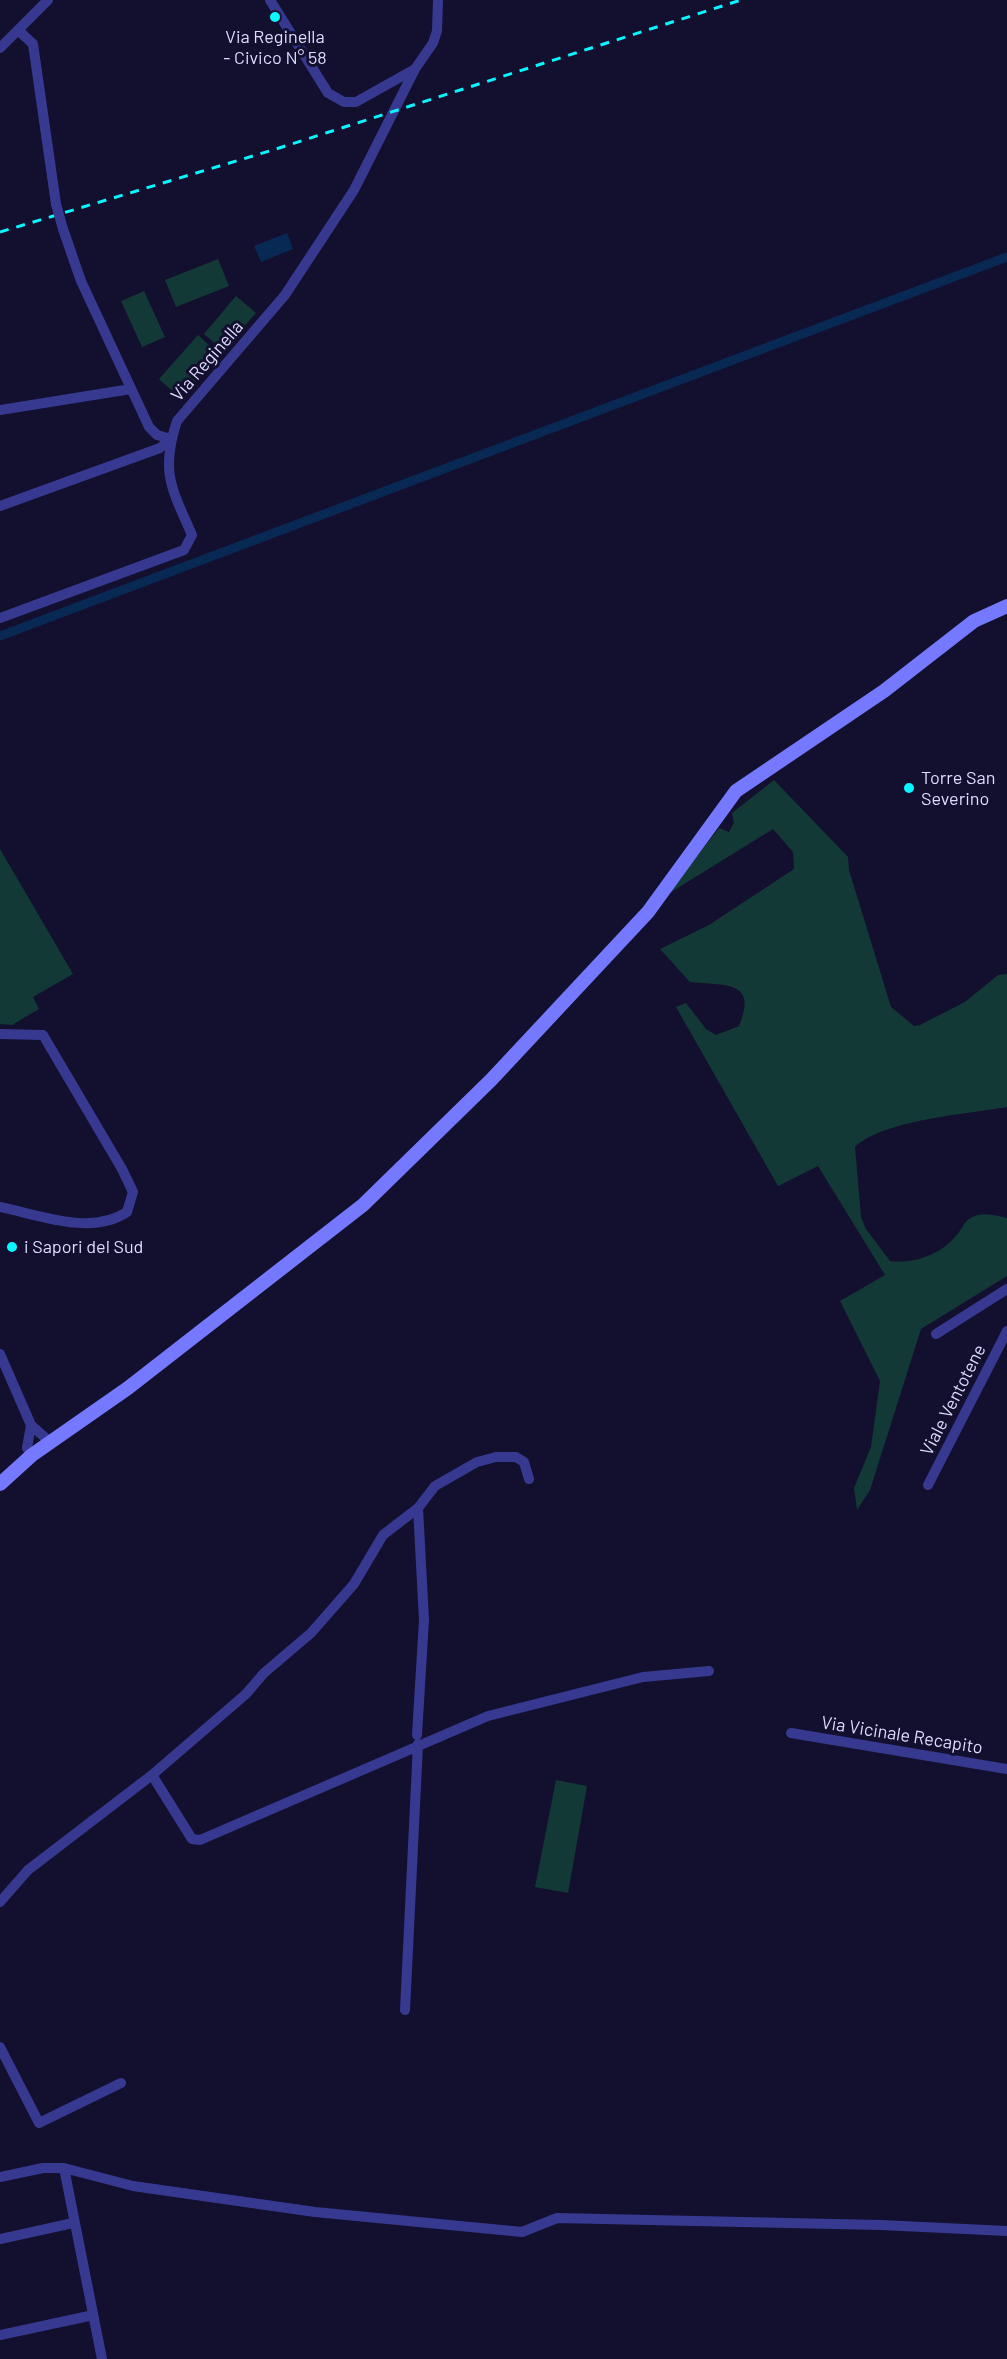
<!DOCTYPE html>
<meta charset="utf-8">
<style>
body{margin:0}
canvas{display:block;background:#130f2e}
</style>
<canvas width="1007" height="2359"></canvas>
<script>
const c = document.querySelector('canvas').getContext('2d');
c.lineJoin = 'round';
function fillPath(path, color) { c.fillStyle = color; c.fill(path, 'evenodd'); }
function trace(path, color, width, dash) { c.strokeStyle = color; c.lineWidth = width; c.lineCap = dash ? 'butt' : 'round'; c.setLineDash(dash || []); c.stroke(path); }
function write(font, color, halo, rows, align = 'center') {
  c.font = font + ' Barlow,sans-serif'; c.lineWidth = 6; c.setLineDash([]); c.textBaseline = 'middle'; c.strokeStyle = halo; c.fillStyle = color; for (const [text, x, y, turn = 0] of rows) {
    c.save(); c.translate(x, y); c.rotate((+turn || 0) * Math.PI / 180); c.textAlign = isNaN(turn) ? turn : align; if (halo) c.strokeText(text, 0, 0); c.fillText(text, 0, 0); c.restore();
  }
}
const green = new Path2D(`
 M218,259L229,286L176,307L165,280Z
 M144,291L165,337L142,347L121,301Z
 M236,296L256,313L223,350L204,334Z
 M198,335L220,355L181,399L159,379Z
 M774,780L848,857L849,870L891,1007L914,1026L920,1025L965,1002L998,975L1007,974V1107C967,1114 883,1120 855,1147L861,1217L866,1229L890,1261C916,1264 943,1254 959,1232C964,1225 966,1219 975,1216C985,1212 997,1216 1007,1218V1276L921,1329L870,1490L857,1510L854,1488L871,1447L880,1381L840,1301L885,1275L818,1166L778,1186L676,1007L686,1003L706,1029L716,1035L739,1026C759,979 723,986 690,982L660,949L709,925L794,869L793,852L773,829L668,894L719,828L729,832L734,823L732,813Z
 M0,849L73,974L33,997L39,1009L12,1025L0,1024Z
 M556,1780L587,1786L568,1893L535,1887Z`);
const water = new Path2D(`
 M287,233L293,249L261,262L254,246Z`);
const canal = new Path2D(`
 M0,636L1007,257`);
const street = new Path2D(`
 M270,0L328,93L344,102H356L415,69L433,43L437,31L438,0
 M19,31L33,44L56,204
 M0,48L48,0
 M63,229L81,281L149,427L157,435L171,439
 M0,410L131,389
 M0,506L160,448L171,439
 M0,618L184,550L192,535C172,489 160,472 177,421L285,295L354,190L415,69
 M0,1034L43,1035L122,1169L133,1192L127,1212C91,1236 39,1215 0,1207
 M936,1334L1007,1289
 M0,1354L31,1425L50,1442
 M31,1425L27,1448L32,1455
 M928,1485L1007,1331
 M791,1733L1007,1769
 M417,1735L424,1620L418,1508
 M152,1775L192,1839L200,1840L488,1716L643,1677L709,1671
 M0,1902L28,1870L152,1775L246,1694L264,1673L311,1633L354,1584L383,1535L418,1508L435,1486L477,1462L496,1457H516L524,1462L529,1479
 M405,2010L418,1744
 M0,2047L39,2123L121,2083
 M64,2168L102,2359
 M0,2177L43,2168H64L133,2186L315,2212L522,2232L557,2218L881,2225L1007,2231
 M0,2239L73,2223
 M0,2335L89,2316`);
const secondary = new Path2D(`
 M0,1484L32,1455L128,1388L363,1205L491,1080L648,912L736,791L884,691L974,621L1007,606`);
const rail = new Path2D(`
 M0,232L276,149L741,0`);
const streetBridge = new Path2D(`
 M56,204L63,229`);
const markers = [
 [275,17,6,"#09f6ff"],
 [909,788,6,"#09f6ff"],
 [12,1247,6,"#09f6ff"]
];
const poiNames = [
 ["Via Reginella",275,37,"center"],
 ["- Civico N° 58",275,58,"center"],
 ["Torre San",921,778],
 ["Severino",921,799],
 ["i Sapori del Sud",24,1247]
];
const streetNames = [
 ["Via Reginella",207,361,-49],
 ["Viale Ventotene",953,1400,-63],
 ["Via Vicinale Recapito",902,1735,9]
];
fillPath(green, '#123935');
fillPath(water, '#082954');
trace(canal, '#082954', 9);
trace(street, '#373991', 10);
trace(secondary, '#7479ff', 14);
trace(rail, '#09f6ff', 3, [9, 8]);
trace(streetBridge, '#373991', 10);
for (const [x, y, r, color] of markers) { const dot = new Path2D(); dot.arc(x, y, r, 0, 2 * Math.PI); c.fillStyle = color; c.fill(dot); trace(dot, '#130f2e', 2); }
write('18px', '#deddff', '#130f2e', poiNames, 'left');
write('18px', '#deddff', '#130f2e', streetNames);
</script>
